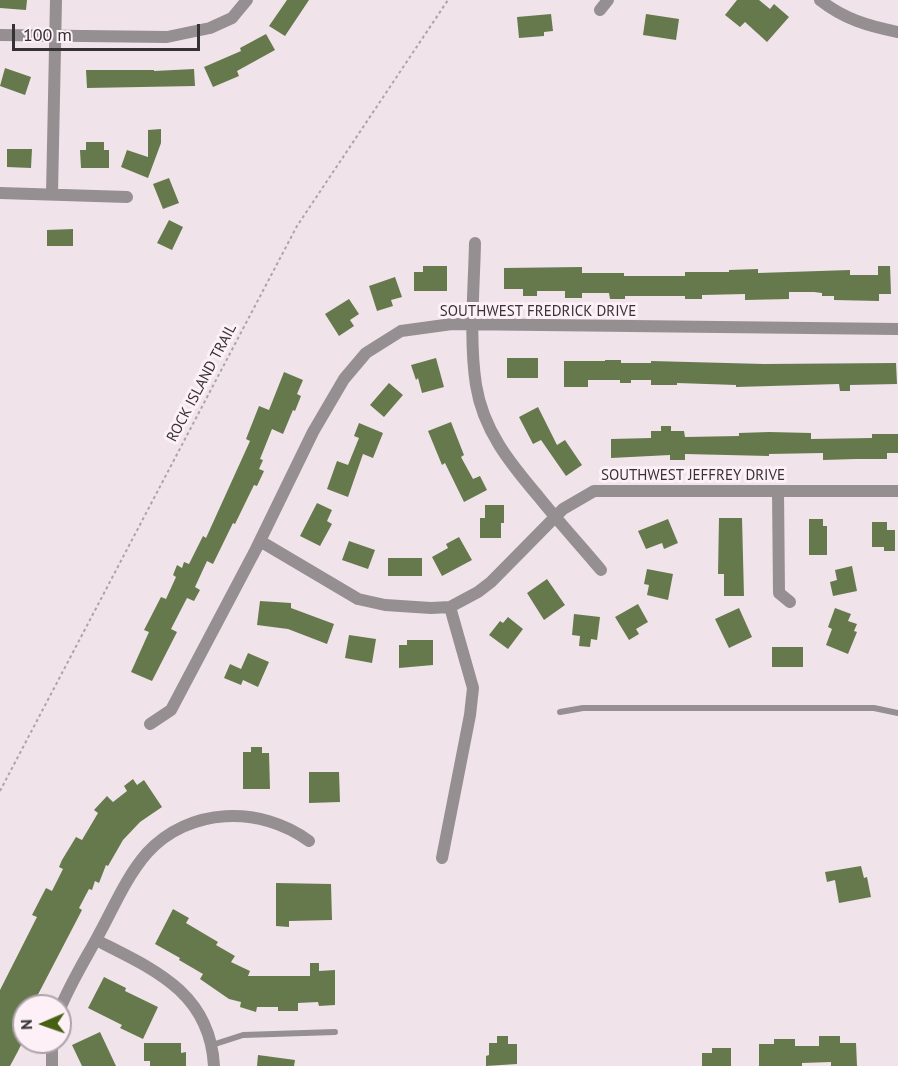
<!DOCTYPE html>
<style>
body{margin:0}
#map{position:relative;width:898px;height:1066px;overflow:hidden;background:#f0e3ea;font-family:"PT Sans",sans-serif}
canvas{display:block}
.north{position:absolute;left:12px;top:994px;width:60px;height:60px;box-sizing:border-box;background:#fdf0f7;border:2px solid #ada4a9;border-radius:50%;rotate:268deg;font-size:16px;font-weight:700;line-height:24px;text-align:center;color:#363234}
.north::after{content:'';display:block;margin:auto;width:21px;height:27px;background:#466112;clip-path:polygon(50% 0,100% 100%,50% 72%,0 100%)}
.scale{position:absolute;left:12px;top:24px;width:188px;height:27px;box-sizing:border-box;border:3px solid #363234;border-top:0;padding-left:8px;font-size:18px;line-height:21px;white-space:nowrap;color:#363234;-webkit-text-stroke:4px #fdf0f7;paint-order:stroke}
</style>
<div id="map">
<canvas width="898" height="1066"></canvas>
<div class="north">N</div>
<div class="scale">100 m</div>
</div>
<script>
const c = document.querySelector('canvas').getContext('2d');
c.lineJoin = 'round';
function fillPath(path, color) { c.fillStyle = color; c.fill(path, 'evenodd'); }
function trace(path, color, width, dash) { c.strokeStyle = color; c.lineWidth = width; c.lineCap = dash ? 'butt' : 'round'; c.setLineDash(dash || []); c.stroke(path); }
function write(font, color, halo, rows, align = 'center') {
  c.font = font + ' "PT Sans",sans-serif'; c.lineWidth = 6; c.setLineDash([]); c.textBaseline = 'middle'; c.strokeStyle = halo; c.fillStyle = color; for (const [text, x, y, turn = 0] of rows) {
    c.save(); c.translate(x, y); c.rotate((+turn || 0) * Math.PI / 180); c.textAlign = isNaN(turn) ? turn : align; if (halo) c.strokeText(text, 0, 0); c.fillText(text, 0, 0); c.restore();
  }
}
const building = new Path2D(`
 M0,0H27L26,10L0,8Z
 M287,0H309L285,36L269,26Z
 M737,0H759L770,9L774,4L789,17L767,42L745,22L740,27L725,15Z
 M551,14L553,31L544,32V36L519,38L517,17Z
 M646,14L679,19L676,40L643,35Z
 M266,34L275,50L237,71L239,76L213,87L204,67L241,51L240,48Z
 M5,68L31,77L25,95L0,86Z
 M194,69L195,86L87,88L86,70H154V71Z
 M161,129V143L148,178L121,167L127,150L148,157V130Z
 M86,142H104V150H109V168H81L80,150H86Z
 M7,149H32L31,168L7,167Z
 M169,178L179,203L163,209L153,184Z
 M169,220L183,227L172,250L157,243Z
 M73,229V246H47V230Z
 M423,266H447V291H414V272H423Z
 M878,266H890L891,294H879V301L834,300V296H822V293L814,292H789V299L745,300V294L702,295V299H685V296H625V299H610L609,293H582V298H565V291H537V296H523V289H504V268L582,267V273H624V276H685V272H729V270L758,269V273L850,270V275H878Z
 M395,277L402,297L391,300L393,306L377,311L369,286Z
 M349,299L359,314L350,320L354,326L339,336L325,314Z
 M436,358L444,387L422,393L418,378L416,380L411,365Z
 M507,358H538V378H507Z
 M605,360H621V363H651V361L764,364L896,363L897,384L850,385V391H840L839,384L736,387V385L677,383V385H651V380H631V383H620V380H588V387H564V361H605Z
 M284,372L303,380L297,394L301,396L295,411L293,410L283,434L272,429L260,459L263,460L259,469L264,471L257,486L254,485L235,524L233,523L213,564L207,561L195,587L200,590L194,601L187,598L171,629L177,632L152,681L131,672L149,632L144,630L161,597L166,599L176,577L173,575L177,565L182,568L184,562L189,564L203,536L206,538L250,441L246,439L259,406L269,410Z
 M389,383L403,395L384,417L370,405Z
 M538,407L557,445L565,440L582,465L566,476L541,440L533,444L519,417Z
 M451,422L464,455L461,457L473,479L480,476L487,490L464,502L445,463L442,465L428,431Z
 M359,423L383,433L373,458L363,454L348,497L327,489L337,461L348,465L359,438L354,436Z
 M661,426H671V431H684L685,437L739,436V433L769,432L811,433V439L872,438V434H898V453H887V459H856L823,460V453L769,454V456L685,454V460H670V455L611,458V439L651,438V431H661Z
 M317,503L332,510L327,521L332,524L320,546L300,536Z
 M485,505H504V523H501V538H480V518H485Z
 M719,518H742L744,596H724V574H718Z
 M668,519L678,543L664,549L662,543L646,549L638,531Z
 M809,519H823V526H827V555H809Z
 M872,522H887V530H895V551H884V547H872Z
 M459,537L472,560L442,576L432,557L448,548L446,544Z
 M349,541L375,550L368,569L342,560Z
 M388,558H422V576H388Z
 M852,566L857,591L833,596L830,582L837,580L835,570Z
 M647,569L673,574L668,600L647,595L649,585L644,584Z
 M547,579L565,605L544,620L527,593Z
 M260,601L291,603V608L334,624L327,644L288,629L257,625Z
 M638,604L648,622L636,629L639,634L629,640L615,617Z
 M739,608L752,637L729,648L715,619Z
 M835,608L851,614L848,621L857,624L854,631L857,632L848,654L826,645L832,629L828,627Z
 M574,614L600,617L597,640L591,639L590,647L579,646L580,636L572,635Z
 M508,617L523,629L508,649L489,635L500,621L503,623Z
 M349,635L376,639L372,663L345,658Z
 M407,640H433V665L399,668V645H407Z
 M772,647H803V667H772Z
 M248,653L269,662L258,687L243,680L241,685L224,678L230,664L241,669Z
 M251,747H262V753H269L270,789H243V752H251Z
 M309,772H339L340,802L309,803Z
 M133,779L137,785L144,780L162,807L140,822L123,840L108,866L106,865L99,883L95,881L92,890L89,889L79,908L82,910L32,1006H24V1039L17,1053L10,1066H0V990L37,917L32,915L46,888L52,891L63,869L59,867L62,860L76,837L82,840L98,813L94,810L107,796L113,802L127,791L124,786Z
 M861,866L864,878L867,877L871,897L839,903L835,880L827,882L825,872Z
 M276,883L331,884L332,920L289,921V927L276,926Z
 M173,909L189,918L186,923L218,942L216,945L235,956L231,962L250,971L248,976H310V963H319V971L335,970V1005L319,1006L318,1002L298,1003V1011H278V1007H257L256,1012L240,1007L241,1002L229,999L200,979L203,974L179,960L180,958L155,944Z
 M104,977L126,988L125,991L158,1007L143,1039L120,1028L122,1025L88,1008Z
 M100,1032L116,1066H82L72,1045Z
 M497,1036H508V1044H517V1064L486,1066V1056L489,1055V1043H497Z
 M819,1036H840V1043H856L857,1066H831V1062L802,1063V1066H759V1044H774V1039H795V1046H819Z
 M144,1043H181V1053L186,1052V1066H150V1061H144Z
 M712,1048H731V1066H702V1053H712Z
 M258,1055L295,1060L294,1066H257Z`);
const path = new Path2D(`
 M0,791L297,226L448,0`);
const lane = new Path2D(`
 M560,712L583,708H874L898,713
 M212,1045L243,1035L335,1032`);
const street = new Path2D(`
 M820,0C844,19 868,26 898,32
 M600,10L608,0
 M0,35L167,37L210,28L232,18L247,0
 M0,193L127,197
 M52,194L56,0
 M475,243C474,290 469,339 476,385C483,430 510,463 538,496C558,521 580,545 601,570
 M778,491L779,593L790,602
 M260,541L358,599L385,605L431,608L450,607L478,592L491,582L563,509L594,491H898
 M150,724L171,710L256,549L313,432L344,379L366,353L401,331L452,324L898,329
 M442,858L470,715L473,688L450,607
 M96,940C153,969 210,992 214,1066
 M60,1009C70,984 85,960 98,936C113,909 126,877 147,853C189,807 260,805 309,841
 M52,1042V1066`);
const streetNames = [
 ["SOUTHWEST FREDRICK DRIVE",538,312],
 ["ROCK ISLAND TRAIL",202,383,-62],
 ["SOUTHWEST JEFFREY DRIVE",693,476]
];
fillPath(building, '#66794c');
trace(path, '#ada4a9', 2, [3, 3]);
trace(lane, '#958f92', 6);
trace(street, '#958f92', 12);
write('15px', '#363234', '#fdf0f7', streetNames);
</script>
